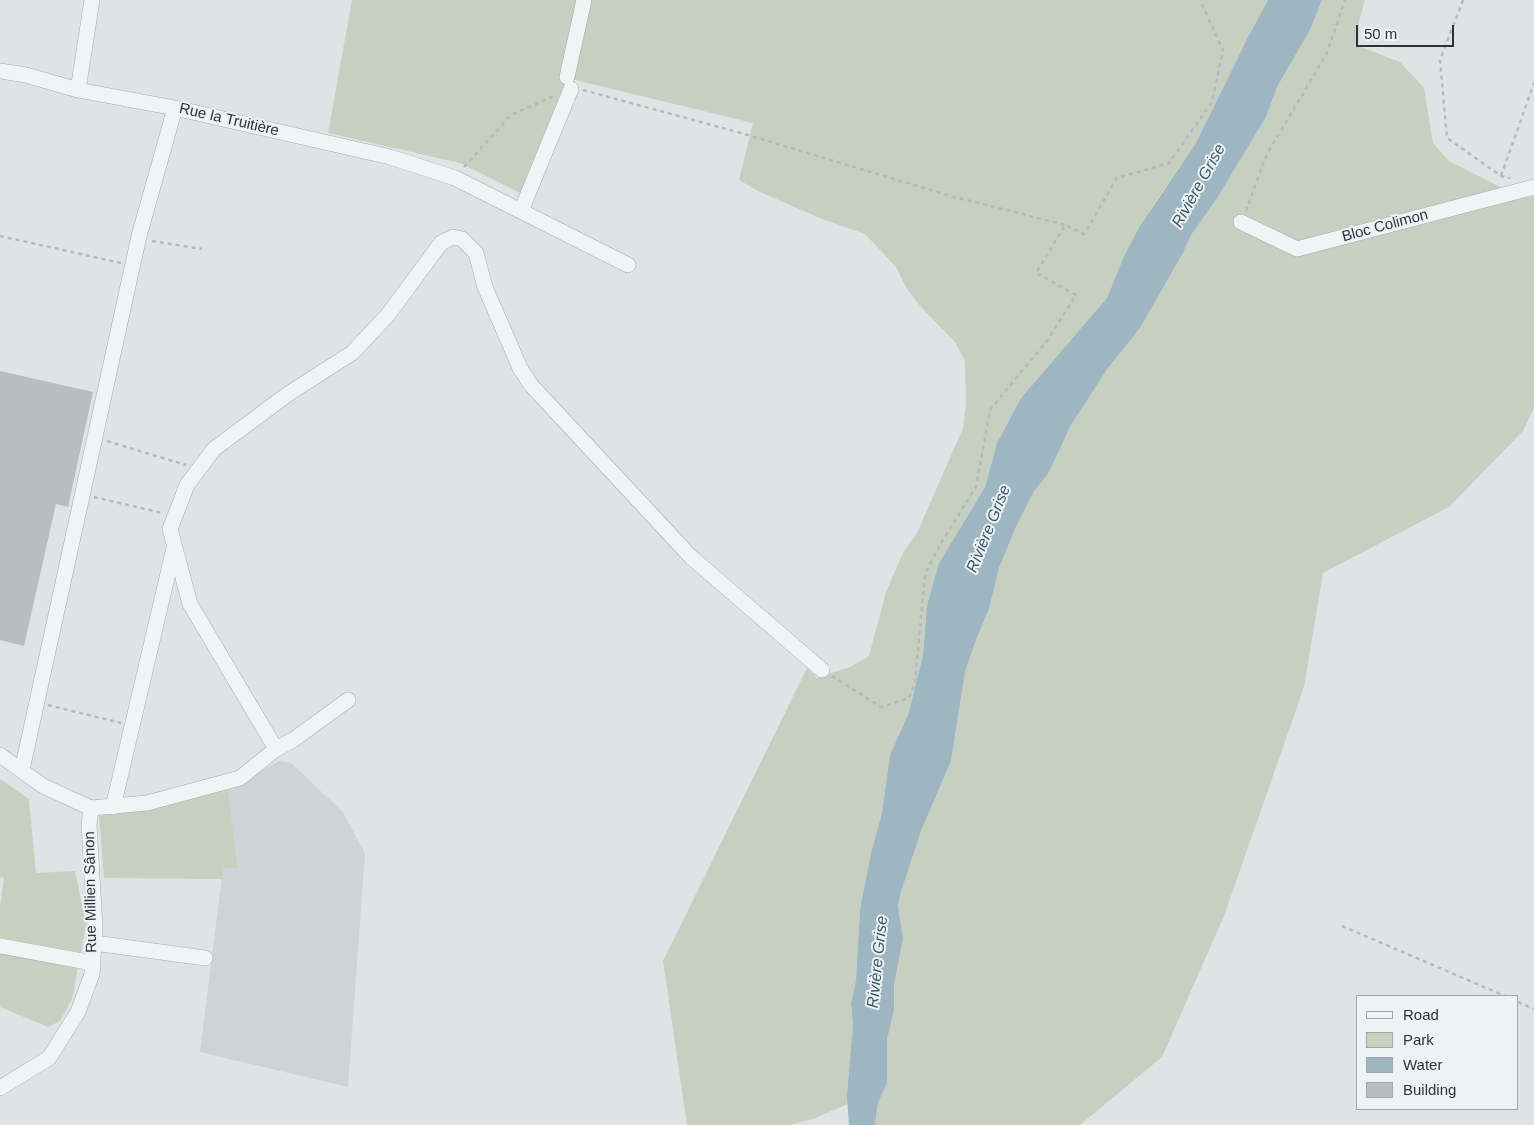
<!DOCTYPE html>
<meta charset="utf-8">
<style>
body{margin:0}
#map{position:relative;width:1534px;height:1125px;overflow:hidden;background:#dfe3e6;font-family:Arial,sans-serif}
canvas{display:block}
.legend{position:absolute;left:1356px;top:995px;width:162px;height:115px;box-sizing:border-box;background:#eef2f4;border:1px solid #a0a6aa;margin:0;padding:6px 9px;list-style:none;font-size:15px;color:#2a333c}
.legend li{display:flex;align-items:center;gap:10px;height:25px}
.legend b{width:25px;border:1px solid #a0a6aa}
.scale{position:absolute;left:1356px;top:25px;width:98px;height:22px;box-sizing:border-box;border:2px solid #2a333c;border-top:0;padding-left:6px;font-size:15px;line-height:18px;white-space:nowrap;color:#2a333c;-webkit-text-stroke:4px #eef2f4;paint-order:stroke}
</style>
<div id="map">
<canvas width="1534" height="1125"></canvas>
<ul class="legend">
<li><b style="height:6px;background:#f1f3f5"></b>Road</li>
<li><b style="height:14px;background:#c7cfc1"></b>Park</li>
<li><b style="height:14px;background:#9eb6c2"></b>Water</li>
<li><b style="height:14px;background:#b7bdc2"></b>Building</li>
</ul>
<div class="scale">50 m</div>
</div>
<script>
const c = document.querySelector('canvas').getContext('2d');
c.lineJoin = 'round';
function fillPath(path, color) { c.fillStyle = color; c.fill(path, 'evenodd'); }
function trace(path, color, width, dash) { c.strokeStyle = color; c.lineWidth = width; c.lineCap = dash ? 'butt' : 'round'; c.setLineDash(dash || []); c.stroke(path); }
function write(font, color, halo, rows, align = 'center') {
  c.font = font + ' Arial,sans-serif'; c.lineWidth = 4; c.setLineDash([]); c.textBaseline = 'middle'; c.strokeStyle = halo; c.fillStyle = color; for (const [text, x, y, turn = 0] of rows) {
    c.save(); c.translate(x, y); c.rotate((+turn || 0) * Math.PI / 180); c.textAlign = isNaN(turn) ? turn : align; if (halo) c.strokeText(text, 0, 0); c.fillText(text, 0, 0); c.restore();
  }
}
const built = new Path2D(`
 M279,761L291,763L343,812L365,854L348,1087L200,1052L223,869L238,866L228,790Z`);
const green = new Path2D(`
 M352,0H1268L1247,39L1196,143L1152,207L1124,256L1107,298L1021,398L997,443L985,487L939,563L927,605L923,655L909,712L890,755L882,813L871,853L860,909L856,980L851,1003L853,1026L848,1104L813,1119L789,1125H687L663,961L807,668L817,678L850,667L869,656L886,592L895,571L904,551L917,533L963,428L966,405L965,361L955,342L921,307L907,289L896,267L865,234L822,219L758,191L739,180L753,123L567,78L520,193L460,163L328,133Z
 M1322,0H1365L1359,21L1358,46L1400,62L1424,88L1433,143L1449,161L1522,198L1534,196V408L1523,431L1449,507L1323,573L1304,687L1224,916L1162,1057L1080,1125H875L878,1103L887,1083V1040L894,1010V985L903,939L898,906L900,895L921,831L951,761L965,672L976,640L989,609L999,568L1015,529L1034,490L1048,474L1071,425L1108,368L1140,328L1183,253L1191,235L1216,200L1266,117L1277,87L1310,30Z
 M0,779L29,799L36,873L75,871L86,925L72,999L60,1021L48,1027L0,1007V907L4,878L0,877Z
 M228,790L238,867L223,869V879L104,878L99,816Z`);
const water = new Path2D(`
 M1268,0H1322L1310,30L1277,87L1266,117L1216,200L1191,235L1183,253L1140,328L1108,368L1071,425L1048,474L1034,491L1015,529L999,568L989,609L976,640L965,672L951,761L921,831L900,895L898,906L903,939L894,985V1010L887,1040V1083L878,1103L875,1125H849L847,1096L853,1026L851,1003L856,980L860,909L871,853L882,813L890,755L909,712L923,655L927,605L939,563L985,487L997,443L1021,398L1107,298L1124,256L1140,226L1196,143L1247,39Z`);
const building = new Path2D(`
 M0,371L93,392L68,507L56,504L24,646L0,640Z`);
const path = new Path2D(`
 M1463,0L1440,60L1447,138L1501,176L1510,178
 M583,90L741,133L951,196L1065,225
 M464,167L511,115L554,96
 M1501,176L1534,83
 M1246,211L1266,156L1327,53L1345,0
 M0,236L121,263
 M152,241L202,249
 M107,441L186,465
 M94,497L162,513
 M832,676L881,707L909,698L915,682L925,574L941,543L976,487L990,410L1047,341L1076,295L1036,273L1065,225L1084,234L1117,178L1169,163L1212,102L1223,50L1200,0
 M48,705L121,723
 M1342,926L1505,996
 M1518,1002L1534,1009`);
const minor = new Path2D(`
 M0,71L26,75L78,90L175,108L390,157L455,178L628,265
 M567,77L584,0
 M78,90L92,0
 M521,211L571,89
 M1241,222L1297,249L1534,187
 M276,749L190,604L170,529L187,485L214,449L288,394L352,353L387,316L441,243L453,237L462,239L476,253L485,287L520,368L531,385L691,557L822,670
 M0,755L43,786L91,808L147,803L240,778L276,749L293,740L348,700
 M22,770L139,236L175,108
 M113,807L174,548
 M94,943L205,958
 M0,946L93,963
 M0,1088L49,1058L78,1012L92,974L95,927L89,825L91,808`);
const streetNames = [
 ["Rue la Truitière",229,120,13],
 ["Bloc Colimon",1385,226,-15],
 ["Rue Millien Sânon",91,892,-91]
];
const waterNames = [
 ["Rivière Grise",1199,186,-61],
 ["Rivière Grise",989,529,-68],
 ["Rivière Grise",878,962,-84]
];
fillPath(built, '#cdd3d8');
fillPath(green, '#c7cfc1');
fillPath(water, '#9eb6c2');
fillPath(building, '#b7bdc2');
trace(minor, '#a5abb0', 16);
trace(path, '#b5b9be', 2.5, [4, 4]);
trace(minor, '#f1f3f5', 15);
write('15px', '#2a333c', '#eef2f4', streetNames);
write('italic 16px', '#39576a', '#eef2f4', waterNames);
</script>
